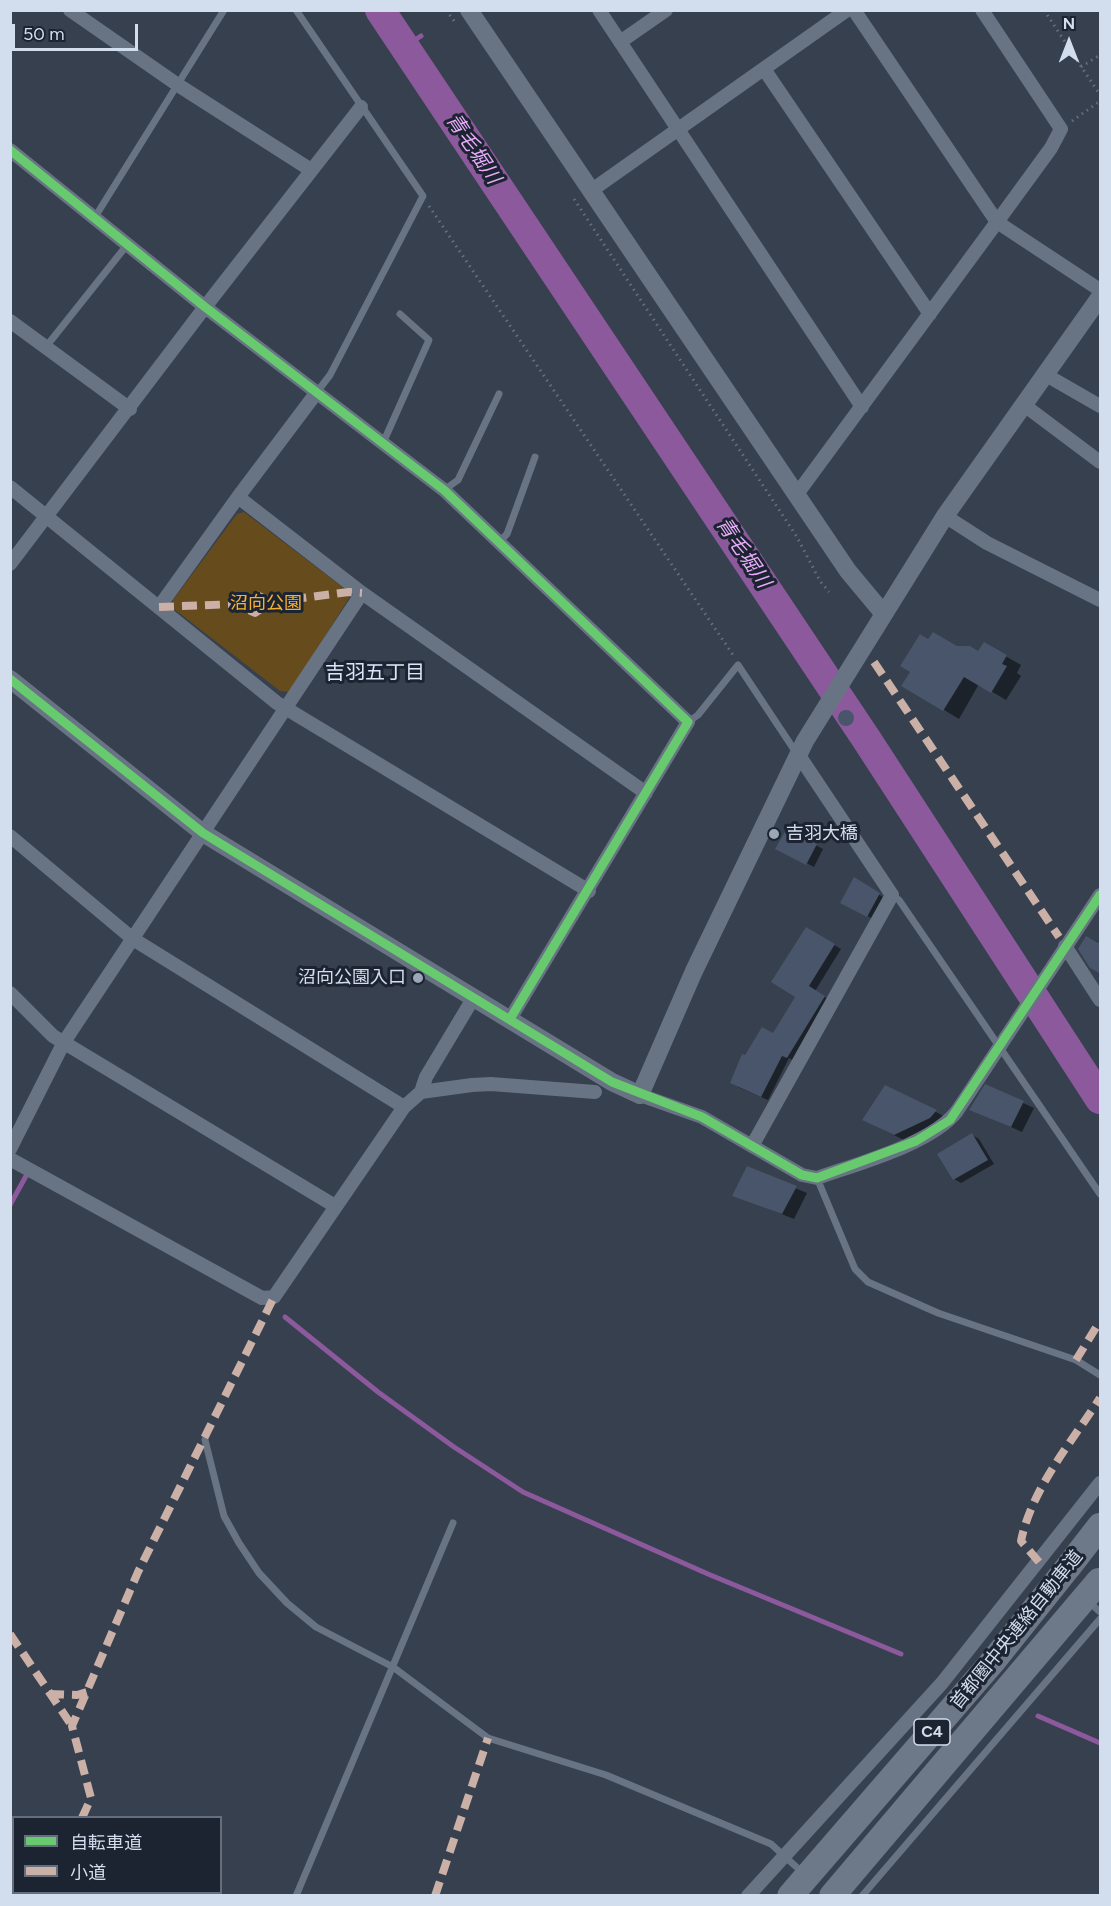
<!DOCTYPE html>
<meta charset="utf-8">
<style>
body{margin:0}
#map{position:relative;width:1111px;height:1906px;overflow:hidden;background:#36404e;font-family:Figtree,"Noto Sans JP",sans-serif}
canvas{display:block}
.frame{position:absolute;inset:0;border:12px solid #d2ddee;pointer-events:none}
.legend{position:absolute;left:12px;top:1816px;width:210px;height:78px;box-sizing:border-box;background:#1c2431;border:2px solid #656e7d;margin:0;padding:8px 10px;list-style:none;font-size:18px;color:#d2ddee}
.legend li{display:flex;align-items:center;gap:12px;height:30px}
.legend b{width:30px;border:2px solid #656e7d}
.north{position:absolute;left:1039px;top:12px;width:60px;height:60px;-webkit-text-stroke:4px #1c2431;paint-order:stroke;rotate:0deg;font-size:16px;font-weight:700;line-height:24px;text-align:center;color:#d2ddee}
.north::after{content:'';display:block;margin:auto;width:21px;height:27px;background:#d2ddee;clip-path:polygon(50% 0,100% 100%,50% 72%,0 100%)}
.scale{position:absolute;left:12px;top:24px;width:126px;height:27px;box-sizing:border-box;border:3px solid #d2ddee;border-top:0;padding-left:8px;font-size:18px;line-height:21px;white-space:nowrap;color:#d2ddee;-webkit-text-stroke:4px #1c2431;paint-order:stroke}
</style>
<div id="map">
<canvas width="1111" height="1906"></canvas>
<div class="frame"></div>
<ul class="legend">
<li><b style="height:8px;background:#67ca6e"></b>自転車道</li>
<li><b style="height:8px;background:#cab0a6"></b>小道</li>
</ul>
<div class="north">N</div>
<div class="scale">50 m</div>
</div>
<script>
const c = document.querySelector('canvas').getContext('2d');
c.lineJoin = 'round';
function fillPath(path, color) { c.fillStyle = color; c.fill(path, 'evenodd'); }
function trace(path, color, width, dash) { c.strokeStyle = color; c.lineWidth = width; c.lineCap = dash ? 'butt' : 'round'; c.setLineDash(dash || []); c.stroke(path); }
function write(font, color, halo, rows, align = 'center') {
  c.font = font + ' Figtree,"Noto Sans JP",sans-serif'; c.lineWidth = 6; c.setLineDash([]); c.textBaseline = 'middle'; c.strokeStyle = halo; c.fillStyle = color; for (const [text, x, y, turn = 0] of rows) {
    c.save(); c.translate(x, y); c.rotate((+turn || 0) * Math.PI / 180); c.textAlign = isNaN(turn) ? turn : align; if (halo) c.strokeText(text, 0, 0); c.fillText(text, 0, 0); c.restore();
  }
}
const green = new Path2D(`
 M244,512L349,592V598L290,692L280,691L174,609L173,600L237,514Z`);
const shadow = new Path2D(`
 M929,641L978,652L984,644L1021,665L1017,673L1021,676L1006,700L979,684L959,719L903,685Z
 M841 720a7 7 0 1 1 14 0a7 7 0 1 1-14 0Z
 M787,830L823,849L814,867L777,848Z
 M855,879L886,899L875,920L842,902Z
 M807,929L841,949L815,991L831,1001L794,1061L789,1058L768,1100L738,1087L746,1057L774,1035L797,996Z
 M986,1086L1034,1108L1022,1132L971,1109Z
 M885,1087L936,1112L947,1118L906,1141L875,1126Z
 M972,1135L979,1139L994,1164L961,1183L954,1179Z
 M747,1168L807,1193L794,1219L734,1195Z`);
const stream = new Path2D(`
 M404,47L421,36
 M10,1205L26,1176
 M285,1317L378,1392L454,1447L523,1492L708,1574L901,1654
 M1038,1716L1100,1743
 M10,1882L14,1887
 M17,1892L19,1896`);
const river = new Path2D(`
 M380,10L867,740L1100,1099`);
const building = new Path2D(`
 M933,632L957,646H970L978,651L984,642L1007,655L1002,664L1007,666L991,693L964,677L943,711L901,686L910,672L900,666L920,634L928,639Z
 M838 718a8 8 0 1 1 16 0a8 8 0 1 1-16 0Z
 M787,828L817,844L806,865L775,849Z
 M854,877L880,893L867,917L840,903Z
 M806,927L835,944L809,986L825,996L787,1058L782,1056L761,1097L730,1083L742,1054L745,1055L762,1027L773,1033L795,997L771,982Z
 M1086,936L1098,943L1101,939V974L1090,968L1078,949Z
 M985,1084L1024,1101L1011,1127L969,1110Z
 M885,1085L937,1110L930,1118L894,1135L862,1120Z
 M972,1133L988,1160L953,1180L937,1154Z
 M747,1166L797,1186L782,1214L732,1196Z`);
const path = new Path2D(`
 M446,10L455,22
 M1044,10L1100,95
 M1081,67L1100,55
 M1072,121L1100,101
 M574,199L797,537L820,581L829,592
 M429,206L733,655`);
const service = new Path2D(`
 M296,10L423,196L330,375L317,392
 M95,217L224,10
 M45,348L127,245
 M383,443L429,340L400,314
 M444,490L458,480L499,394
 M499,542L507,534L535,457
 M688,722L698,715L738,665L797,754
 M892,895L899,900L1100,1194
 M817,1178L855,1269L868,1282L938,1313L1076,1360L1100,1375
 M205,1440L224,1516L239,1543L259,1573L287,1603L316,1627L393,1667L488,1738L606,1775L771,1844L803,1873
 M1089,1602L1100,1612
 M296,1896L453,1523
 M862,1896L1100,1619`);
const minor = new Path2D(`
 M70,10L178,85L311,170
 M599,10L862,407
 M854,10L997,222L1100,290
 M620,42L666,10
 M764,69L930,314
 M10,150L205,307L444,490L688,722L510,1019
 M592,190L847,10
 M10,321L130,409
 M1046,375L1100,406
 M1024,405L1100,462
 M10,487L277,703L589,891
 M797,494L997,222L1051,148L1061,129L982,10
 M238,497L362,593L646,793
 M945,516L987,543L1100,600
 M10,564L205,307L361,107
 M159,607L238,497L317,392
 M10,836L133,939L404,1107
 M1065,946L1100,1000
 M10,993L53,1036L335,1206
 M421,1092L426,1077L474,997
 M640,1095L702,1117L802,1175L817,1178C856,1164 932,1144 957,1111L1100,895
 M752,1146L892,895L798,754
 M10,1149L64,1042L362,593
 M10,1159L262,1298L274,1297L404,1107L421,1092L472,1085L491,1084L595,1092
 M748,1896L942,1683L1100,1483`);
const tertiary = new Path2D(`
 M469,10L848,571L883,613
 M10,679L203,833L612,1082L640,1095L694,971L805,741L945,516L1100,297`);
const motorway = new Path2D(`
 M1069,1566L1100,1526`);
const motorwayBridge = new Path2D(`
 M790,1896L994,1660L1069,1566
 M832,1896L1099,1581`);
const quiet = new Path2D(`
 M236,604L253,593L271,602
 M159,607L236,604L255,613L271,602L349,592L362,593
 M874,662L1059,937
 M1076,1360L1100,1321
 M1039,1562L1021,1541C1032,1488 1071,1443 1100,1398
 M10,1634L72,1726
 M49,1694L77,1695L87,1692
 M82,1818L91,1798L72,1726L138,1572L274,1297
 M10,1889L14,1887
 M435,1896L488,1738`);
const cycleway = new Path2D(`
 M10,150L205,307L444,490L688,722L510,1019
 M10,679L203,833L612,1082L702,1117L802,1175L817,1178L916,1141L950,1120L1100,895`);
const markers = [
 [774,834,6,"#9ba6b6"],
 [418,978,6,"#9ba6b6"]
];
const shields = [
 [932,1732,36]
];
const shieldNames = [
 ["C4",932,1732]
];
const parkNames = [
 ["沼向公園",266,604]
];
const poiNames = [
 ["吉羽大橋",786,834],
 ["沼向公園入口",406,978,"right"]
];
const streetNames = [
 ["首都圏中央連絡自動車道",1017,1630,-51]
];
const waterNames = [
 ["青毛堀川",473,149,56],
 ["青毛堀川",743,553,56]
];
const neighbourhoodNames = [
 ["吉羽五丁目",375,673]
];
fillPath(green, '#664c1d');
fillPath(shadow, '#0007');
trace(stream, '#8c599d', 5);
trace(river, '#8c599d', 30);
fillPath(building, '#48556a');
trace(path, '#67707e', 3, [1.5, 4.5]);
trace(service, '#687384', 7);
trace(minor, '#687384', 14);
trace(tertiary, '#687384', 18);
trace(motorway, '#6d7888', 26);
trace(motorwayBridge, '#6d7888', 26);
trace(quiet, '#cab0a6', 8, [15, 8]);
trace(cycleway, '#67ca6e', 9);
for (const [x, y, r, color] of markers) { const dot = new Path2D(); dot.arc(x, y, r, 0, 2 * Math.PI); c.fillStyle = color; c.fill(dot); trace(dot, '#1c2431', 2); }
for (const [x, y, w] of shields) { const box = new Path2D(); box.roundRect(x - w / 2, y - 13, w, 26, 4.5); c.fillStyle = '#1c2431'; c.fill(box); trace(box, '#d2ddee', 1.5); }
write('bold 16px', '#d2ddee', null, shieldNames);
write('18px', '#f7b12f', '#1c2431', parkNames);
write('18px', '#d2ddee', '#1c2431', poiNames, 'left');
write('18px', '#d2ddee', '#1c2431', streetNames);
write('italic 20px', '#e8acfb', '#1c2431', waterNames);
write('20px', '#d8e5fa', '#1c2431', neighbourhoodNames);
</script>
